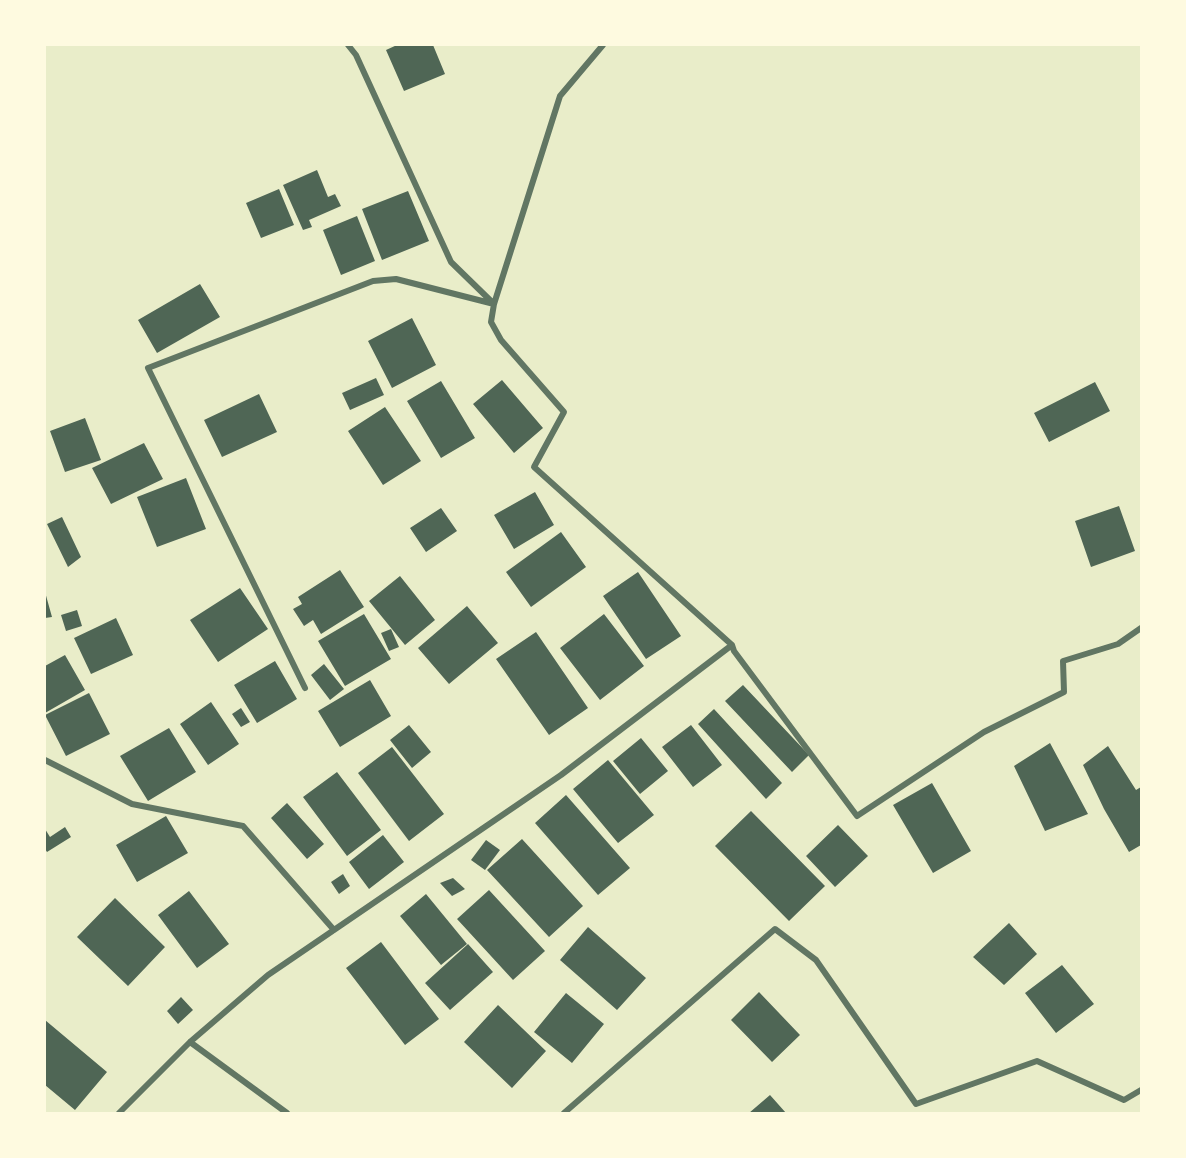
<!DOCTYPE html>
<style>
body{margin:0}
#map{position:relative;width:1186px;height:1158px;overflow:hidden;background:#e9edc9;font-family:"Golos Text",sans-serif}
canvas{display:block}
.frame{position:absolute;inset:0;border:46px solid #fefae0;pointer-events:none}
</style>
<div id="map">
<canvas width="1186" height="1158"></canvas>
<div class="frame"></div>
</div>
<script>
const c = document.querySelector('canvas').getContext('2d');
c.lineJoin = 'round';
function fillPath(path, color) { c.fillStyle = color; c.fill(path, 'evenodd'); }
function trace(path, color, width, dash) { c.strokeStyle = color; c.lineWidth = width; c.lineCap = dash ? 'butt' : 'round'; c.setLineDash(dash || []); c.stroke(path); }
const building = new Path2D(`
 M397,45H433L445,74L404,91L386,50Z
 M317,170L328,197L335,194L341,206L309,220L312,227L303,230L283,185Z
 M279,189L294,225L261,238L246,203Z
 M408,191L429,241L382,260L362,209Z
 M357,216L375,261L341,275L323,230Z
 M200,284L220,317L157,353L138,320Z
 M412,318L436,365L392,388L368,341Z
 M376,378L384,395L350,410L342,393Z
 M502,380L543,428L514,453L473,404Z
 M441,381L475,438L441,458L407,401Z
 M1095,382L1110,411L1049,442L1034,413Z
 M259,394L277,432L222,457L204,420Z
 M385,407L421,461L383,485L348,431Z
 M85,418L101,460L65,472L50,431Z
 M144,443L163,479L111,504L92,468Z
 M186,478L206,529L157,547L137,497Z
 M535,492L554,525L514,549L494,515Z
 M1119,506L1135,551L1091,567L1075,521Z
 M441,508L457,531L426,552L410,528Z
 M62,517L81,557L68,567L47,524Z
 M561,532L586,567L531,607L506,572Z
 M340,570L364,607L321,634L313,620L304,626L293,609L302,604L298,597Z
 M638,572L681,636L646,659L603,596Z
 M400,576L435,620L405,645L369,601Z
 M240,588L268,629L218,662L190,620Z
 M45,592L52,617L45,618Z
 M467,606L498,643L449,684L418,648Z
 M77,610L82,626L66,631L61,615Z
 M364,614L391,659L345,686L318,641Z
 M604,614L644,666L600,700L560,648Z
 M116,618L133,655L91,674L74,638Z
 M391,629L399,647L389,651L381,633Z
 M536,632L588,708L549,735L496,659Z
 M65,655L85,690L45,713V666Z
 M275,661L297,699L257,723L234,685Z
 M324,664L344,689L330,700L311,675Z
 M370,680L391,716L340,747L318,711Z
 M743,685L809,755L792,772L725,701Z
 M89,693L110,734L66,756L45,715Z
 M211,702L239,744L208,765L180,724Z
 M241,708L250,722L241,727L232,714Z
 M714,709L782,783L766,799L698,724Z
 M409,725L431,752L412,768L390,740Z
 M691,725L722,765L693,787L662,747Z
 M169,728L196,772L148,801L120,756Z
 M641,738L668,771L640,794L613,761Z
 M1050,743L1088,814L1045,831L1014,766Z
 M1108,746L1136,790L1141,787V845L1129,852L1104,809L1083,765Z
 M392,747L444,814L409,841L358,773Z
 M608,760L654,815L618,843L573,789Z
 M337,772L381,830L347,856L303,797Z
 M932,783L971,851L933,873L893,805Z
 M566,795L630,868L598,895L535,823Z
 M287,803L324,844L307,859L271,818Z
 M751,811L825,886L789,921L715,846Z
 M166,816L188,853L137,882L116,845Z
 M838,825L868,856L835,887L806,856Z
 M65,827L71,837L47,852L45,849V829L50,837Z
 M383,835L404,862L369,889L349,862Z
 M522,839L583,906L549,937L487,870Z
 M486,840L500,850L485,870L471,860Z
 M343,874L350,886L339,894L331,882Z
 M453,878L465,889L452,896L440,883Z
 M489,890L545,951L513,980L457,919Z
 M189,891L229,944L197,968L158,915Z
 M426,894L467,944L441,965L400,916Z
 M115,898L165,947L128,986L77,937Z
 M1009,923L1037,954L1004,985L973,957Z
 M588,927L646,978L617,1010L560,960Z
 M381,942L439,1019L405,1045L346,968Z
 M468,944L493,972L450,1010L425,983Z
 M1062,965L1094,1004L1056,1033L1025,993Z
 M759,992L800,1035L772,1062L731,1020Z
 M566,993L604,1024L572,1063L534,1032Z
 M181,997L193,1010L178,1024L167,1011Z
 M498,1005L546,1051L512,1088L464,1042Z
 M45,1020L107,1072L75,1110L45,1085Z
 M770,1095L786,1113H749Z`);
const minor = new Path2D(`
 M348,45L356,55L451,262L493,303
 M603,45L560,96L494,304L491,322L501,340L564,412L534,467L732,645L734,651L857,816L984,732L1064,692L1063,661L1118,644L1141,628
 M305,688L148,368L373,281L396,279L494,304
 M45,760L132,804L243,826L334,930
 M190,1042L287,1113
 M119,1113L190,1042L268,975L561,775L732,645
 M564,1113L775,929L816,960L916,1104L1037,1061L1124,1100L1141,1090`);
fillPath(building, '#4f6655');
trace(minor, '#617663', 6);
</script>
